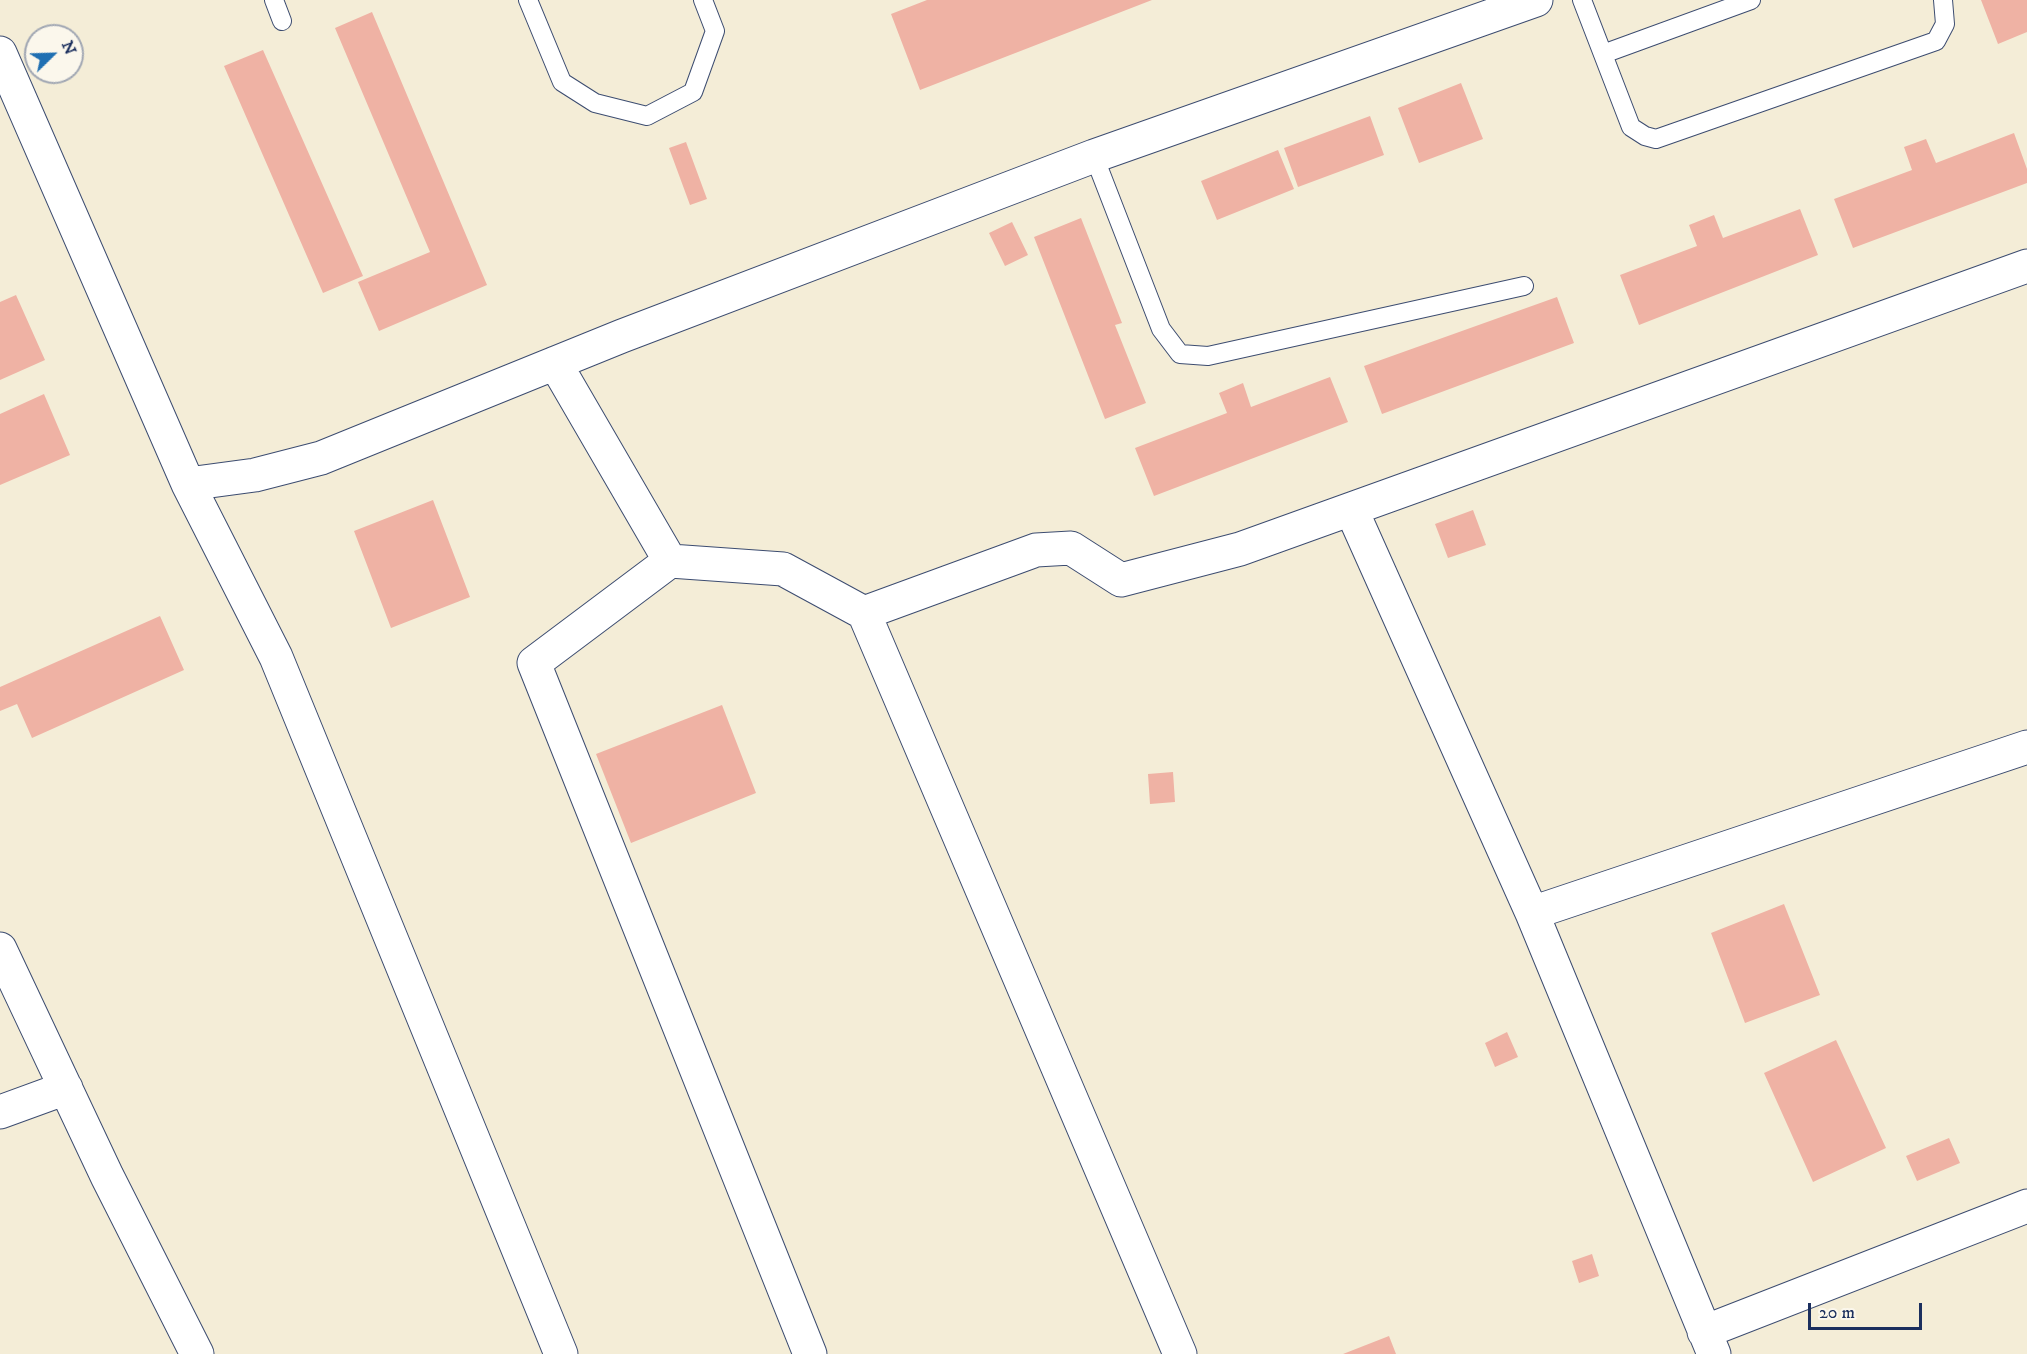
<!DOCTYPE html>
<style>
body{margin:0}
#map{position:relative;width:2027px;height:1354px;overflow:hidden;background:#f4edd7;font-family:"IM FELL DW Pica",serif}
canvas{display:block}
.north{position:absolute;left:24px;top:24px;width:60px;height:60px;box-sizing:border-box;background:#fbf7ec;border:2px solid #a1a7b3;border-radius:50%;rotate:67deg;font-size:16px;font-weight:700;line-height:24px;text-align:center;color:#1b2f5e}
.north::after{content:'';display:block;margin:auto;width:21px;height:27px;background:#1f6fb2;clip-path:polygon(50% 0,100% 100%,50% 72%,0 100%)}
.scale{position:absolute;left:1808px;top:1303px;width:114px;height:27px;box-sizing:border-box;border:3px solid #1b2f5e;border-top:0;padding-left:8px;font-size:18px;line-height:21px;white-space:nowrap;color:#1b2f5e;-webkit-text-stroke:4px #fbf7ec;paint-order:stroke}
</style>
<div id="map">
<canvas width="2027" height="1354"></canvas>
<div class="north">N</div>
<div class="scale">20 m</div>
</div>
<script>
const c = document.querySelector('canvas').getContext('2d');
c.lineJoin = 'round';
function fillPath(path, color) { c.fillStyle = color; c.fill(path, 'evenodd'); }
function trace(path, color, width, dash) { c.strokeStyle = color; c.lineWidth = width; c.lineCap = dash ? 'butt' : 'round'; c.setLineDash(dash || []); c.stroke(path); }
const building = new Path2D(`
 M927,0H1152L920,90L891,14Z
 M1981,0H2027V32L1998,44Z
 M372,12L487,285L379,331L358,282L430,252L335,28Z
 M263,50L363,276L323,293L224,66Z
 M1461,83L1483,139L1419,163L1398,108Z
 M1370,116L1384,155L1298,187L1284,148Z
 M2014,133L2027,169V183L1853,248L1834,199L1912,170L1904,147L1926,139L1936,163Z
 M686,142L707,199L690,205L669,148Z
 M1278,150L1294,189L1217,220L1201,181Z
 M1800,209L1818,255L1639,325L1620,275L1697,246L1689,225L1714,215L1723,238Z
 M1081,218L1122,323L1115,325L1146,403L1105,419L1034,237Z
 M1012,222L1028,255L1005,266L989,233Z
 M16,295L45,360L0,380V302Z
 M1557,297L1574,343L1382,414L1364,366Z
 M1330,377L1348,422L1154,496L1135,448L1227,413L1219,393L1243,383L1251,407Z
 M44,394L70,455L0,485V414Z
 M433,500L470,597L391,628L354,531Z
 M1473,510L1486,545L1448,558L1435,524Z
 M160,616L184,670L32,738L17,704L0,711V687Z
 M722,705L756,793L631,843L596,754Z
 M1173,772L1175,802L1150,804L1148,774Z
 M1784,904L1820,995L1745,1023L1711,933Z
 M1507,1032L1518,1057L1495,1067L1485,1043Z
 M1836,1040L1886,1148L1813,1182L1764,1073Z
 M1949,1138L1960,1163L1917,1181L1906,1156Z
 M1592,1254L1599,1276L1579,1283L1572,1261Z
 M1389,1336L1396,1354H1343Z`);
const service = new Path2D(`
 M274,0L282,21
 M528,0L562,82L595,103L647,116L693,92L715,31L703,0
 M1582,0L1631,127L1645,136L1656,139L1936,41L1945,24L1943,0
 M1603,54L1751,0
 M1094,156L1161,329L1180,354L1208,356L1524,286`);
const minor = new Path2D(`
 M0,53L188,484L276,657L561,1354
 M555,363L670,561
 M188,484L255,475L321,458L622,336L1094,156L1536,0
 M1352,511L1532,913L1714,1354
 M864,613L1036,550L1071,548L1121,580L1240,549L2027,266
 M1532,913L2027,747
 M0,949L107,1176L197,1354
 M0,1112L66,1088
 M1704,1332L2027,1206
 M810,1354L534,663L670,561L783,569L864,613L1180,1354`);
fillPath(building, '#efb2a4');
trace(service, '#3c4c70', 20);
trace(minor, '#3c4c70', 35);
trace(service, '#fff', 18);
trace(minor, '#fff', 33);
</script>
